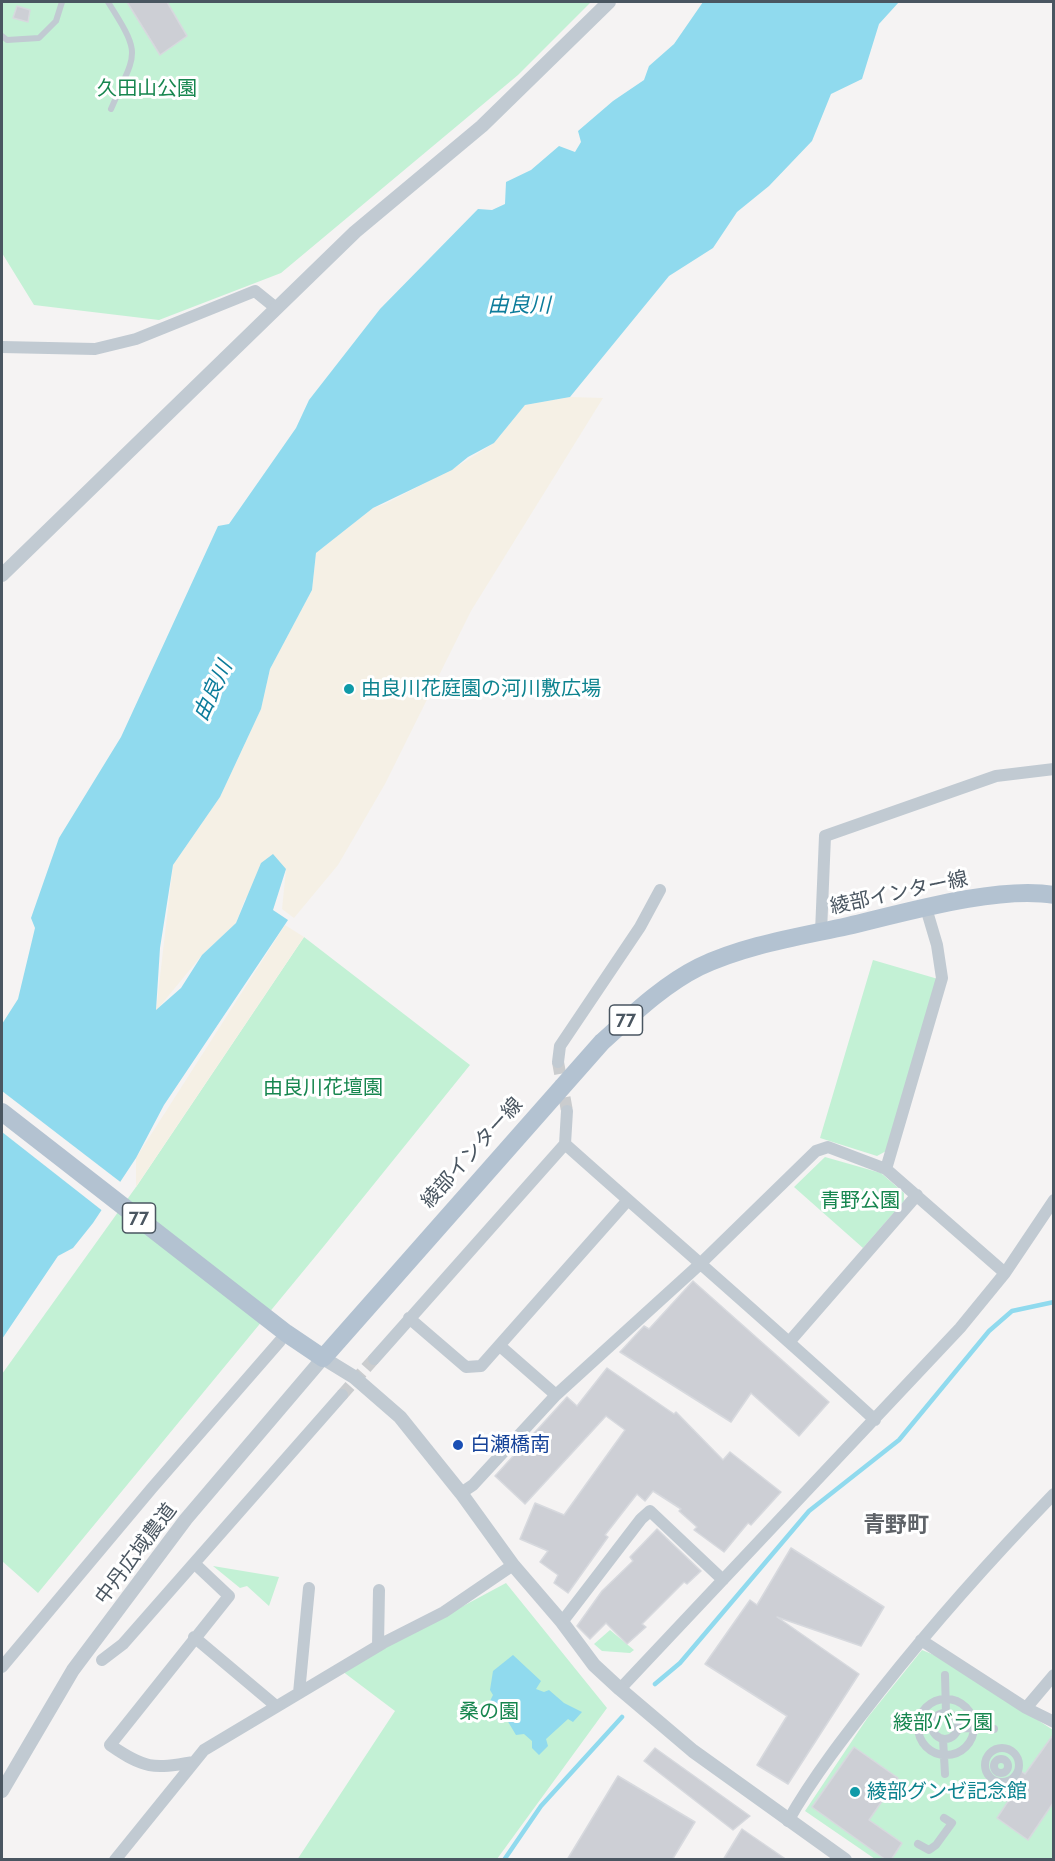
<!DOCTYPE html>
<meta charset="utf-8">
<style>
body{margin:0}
#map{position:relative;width:1055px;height:1861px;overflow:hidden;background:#f5f3f3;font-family:Raleway,sans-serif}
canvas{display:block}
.frame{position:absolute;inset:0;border:3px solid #4a5661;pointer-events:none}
</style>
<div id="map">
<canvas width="1055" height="1861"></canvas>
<div class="frame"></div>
</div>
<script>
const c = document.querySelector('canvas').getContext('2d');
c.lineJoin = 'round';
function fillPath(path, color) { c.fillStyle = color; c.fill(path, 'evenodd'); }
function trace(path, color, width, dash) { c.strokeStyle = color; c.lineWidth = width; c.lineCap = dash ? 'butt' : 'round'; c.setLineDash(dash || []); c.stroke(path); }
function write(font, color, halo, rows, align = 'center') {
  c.font = font + ' Raleway,"Noto Sans JP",sans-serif'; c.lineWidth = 6; c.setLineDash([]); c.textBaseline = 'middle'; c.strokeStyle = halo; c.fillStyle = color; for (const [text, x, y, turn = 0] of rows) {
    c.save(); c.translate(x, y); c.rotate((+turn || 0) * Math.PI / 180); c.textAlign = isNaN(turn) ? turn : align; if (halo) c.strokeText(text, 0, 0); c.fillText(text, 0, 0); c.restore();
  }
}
const green = new Path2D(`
 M2,2H591L518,75L281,273L159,320L34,305L2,253Z
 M304,937L470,1065L324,1246L38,1593L2,1561V1374L136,1187Z
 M873,960L938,979L888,1150L877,1156L820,1138Z
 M825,1157L881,1173L904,1193V1201L863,1248L794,1187Z
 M213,1566L279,1577L269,1606L247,1586L240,1588Z
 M506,1583L607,1708L497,1859L297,1860L395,1711L342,1671Z
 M610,1630L634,1650L630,1653L602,1651L594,1644Z
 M922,1650L944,1659L1053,1730V1859H875L805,1811L868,1717Z`);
const sand = new Path2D(`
 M570,397L603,398L471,611L385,784L338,865L294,918L282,909L286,869L245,899L236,923L202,955L156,1011L173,865L220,797L261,709L270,669L312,590L316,553L373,508L385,504L461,464L494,443L525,405Z
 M285,925L304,937L136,1187V1158Z`);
const water = new Path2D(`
 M703,2H899L879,24L862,79L831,94L812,141L769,186L737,212L713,248L669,276L570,397L525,405L494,443L468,457L452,470L373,508L316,553L312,590L270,669L261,709L220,797L173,865L160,948L156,1010L181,988L202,955L236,923L261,863L273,854L286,869L273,910L288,920L164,1105L136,1158L93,1223L73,1248L58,1256L2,1339V1024L18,999L35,928L31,918L59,838L121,737L218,526L229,524L296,428L309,400L380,309L478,209L492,210L505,204L506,182L531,170L559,146L575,152L581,142L578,131L613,101L644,80L649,66L674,44Z
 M513,1655L541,1681L536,1689L544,1692L549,1690L564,1703L582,1712L573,1722L568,1719L546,1739L548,1746L539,1755L532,1748V1741L524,1734L516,1735L507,1720H498L489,1703L493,1695L490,1690L493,1671Z`);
const pier = new Path2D(`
 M2,1091L123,1184L104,1212L2,1132Z`);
const stream = new Path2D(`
 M655,1684L680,1663L809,1511L899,1440L989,1331L1012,1311L1054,1302
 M504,1860L541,1806L622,1717`);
const building = new Path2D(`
 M127,2H167L187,36L160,55Z
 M17,6L30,10L28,22L13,18Z
 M693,1281L829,1402L799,1436L751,1393L731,1422L620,1352L644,1326L649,1329Z
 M607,1368L674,1414L676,1412L723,1460L730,1452L781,1492L751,1525L748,1523L724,1552L694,1530L697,1527L679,1511L681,1509L653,1491L645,1501L637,1494L605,1535L608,1537L568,1593L554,1583L558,1575L540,1562L548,1551L520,1539L535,1503L564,1515L625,1430L606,1416L525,1504L495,1476L567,1397L577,1406Z
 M657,1529L701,1571L687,1584L684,1582L642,1624L646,1627L627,1644L606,1623L590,1639L577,1626L602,1591L633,1561L630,1557Z
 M791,1548L884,1607L861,1646L777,1617L859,1674L788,1784L757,1765L787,1716L705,1664L750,1600L757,1605Z
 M1053,1735V1803L1028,1840L997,1818L1009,1800L1004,1796L1021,1771L1025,1774Z
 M854,1747L898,1778L869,1820L902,1843L891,1860H886L812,1807Z
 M655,1748L750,1816L733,1830L644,1761Z
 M618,1776L695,1822L672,1860H567Z
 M742,1829L787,1860H723Z`);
const minorTunnel = new Path2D(`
 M558,1062L567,1111
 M342,1395L374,1359`);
const service = new Path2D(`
 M108,2C143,57 136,51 111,109
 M2,36L7,40L39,38L56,21L62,2`);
const pedestrian = new Path2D(`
 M945,1675L946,1713
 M918 1727a28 28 0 1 1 56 0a28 28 0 1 1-56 0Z
 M932 1726a13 13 0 1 1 26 0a13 13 0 1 1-26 0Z
 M895,1726L933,1727
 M958,1728L994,1729
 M943,1739L945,1774
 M985 1765a17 17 0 1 1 34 0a17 17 0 1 1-34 0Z
 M994 1766a7 7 0 1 1 14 0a7 7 0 1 1-14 0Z
 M918,1844L929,1850L936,1845L952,1823L944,1818`);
const minor = new Path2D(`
 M2,347L95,349L136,339L255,291L276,308
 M821,932L825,836L996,776L1054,769
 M558,1062L560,1046L640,927L660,890
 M565,1144C668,1236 773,1326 875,1420
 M886,1169L942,978L937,945L926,908
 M409,1318L466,1367L481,1366L628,1200
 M790,1341L917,1195
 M500,1346L556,1395
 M374,1359L565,1144L567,1111
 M461,1493L473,1485L556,1395L699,1265L816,1151L828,1147L886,1169L1005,1273
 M562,1622L641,1519L650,1511L723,1580
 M194,1637L276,1706
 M921,1640L1026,1708L1054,1722
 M378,1646L379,1590
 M102,1660L123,1644L342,1395
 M2,1667L152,1488L280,1341
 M620,1689L960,1328L1005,1273L1054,1200
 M299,1693L309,1588
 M1026,1708L1054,1675
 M194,1762C152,1769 145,1769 110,1745L229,1596L195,1564
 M788,1821C814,1775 848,1732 881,1690C935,1622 993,1557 1054,1494
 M115,1860L204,1750L383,1643L444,1612L513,1565`);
const tertiary = new Path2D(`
 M2,575L355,232L482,126L609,2
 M2,1791L73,1670L186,1519L323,1358L354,1377L400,1417L461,1493L513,1565L562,1622L594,1665L620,1689L693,1751L845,1860`);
const primary = new Path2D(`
 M2,1112L286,1333L323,1358L602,1042C632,1015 663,985 699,967C745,945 798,937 848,926C903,913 999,885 1054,895`);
const markers = [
 [349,689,6,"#0f9aa8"],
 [458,1445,6,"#1a4fb4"],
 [855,1792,6,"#0f9aa8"]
];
const shields = [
 [626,1020,33],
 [139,1218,33]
];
const shieldNames = [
 ["77",626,1020],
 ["77",139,1218]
];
const parkNames = [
 ["久田山公園",147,89],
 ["由良川花壇園",323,1088],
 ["青野公園",860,1201],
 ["桑の園",489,1712],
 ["綾部バラ園",943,1723]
];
const cultureNames = [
 ["由良川花庭園の河川敷広場",361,689],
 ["綾部グンゼ記念館",867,1792]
];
const streetNames = [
 ["綾部インター線",899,893,-12],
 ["綾部インター線",472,1153,-48],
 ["中丹広域農道",136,1554,-53]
];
const transitNames = [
 ["白瀬橋南",470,1445]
];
const waterNames = [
 ["由良川",519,306],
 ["由良川",213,691,-65]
];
const quarterNames = [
 ["青野町",896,1525]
];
fillPath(green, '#c3f1d5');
fillPath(sand, '#f5f0e5');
fillPath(water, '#90daee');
fillPath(pier, '#f5f3f3');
trace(stream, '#90daee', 4.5);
fillPath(building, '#cdcfd5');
trace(building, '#d7d9de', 1.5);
trace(minorTunnel, '#caccce', 12, [12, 6]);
trace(service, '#c1cad2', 6);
trace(pedestrian, '#c1cad2', 8);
trace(minor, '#c1cad2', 12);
trace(tertiary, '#c1cad2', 14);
trace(primary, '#b3c2d1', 18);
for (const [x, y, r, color] of markers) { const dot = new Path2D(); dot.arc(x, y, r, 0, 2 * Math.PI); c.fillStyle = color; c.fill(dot); trace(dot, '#fff', 2); }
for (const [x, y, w] of shields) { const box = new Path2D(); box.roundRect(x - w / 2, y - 15, w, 30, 4.5); c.fillStyle = '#fff'; c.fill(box); trace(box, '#4a5661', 1.5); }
write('bold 18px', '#4a5661', null, shieldNames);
write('20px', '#17864f', '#fff', parkNames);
write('20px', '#0d838f', '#fff', cultureNames, 'left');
write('20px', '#4a5661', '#fff', streetNames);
write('20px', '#164399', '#fff', transitNames, 'left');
write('italic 21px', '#0c7c9b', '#fff', waterNames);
write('bold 22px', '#5f6368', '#fff', quarterNames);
</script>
